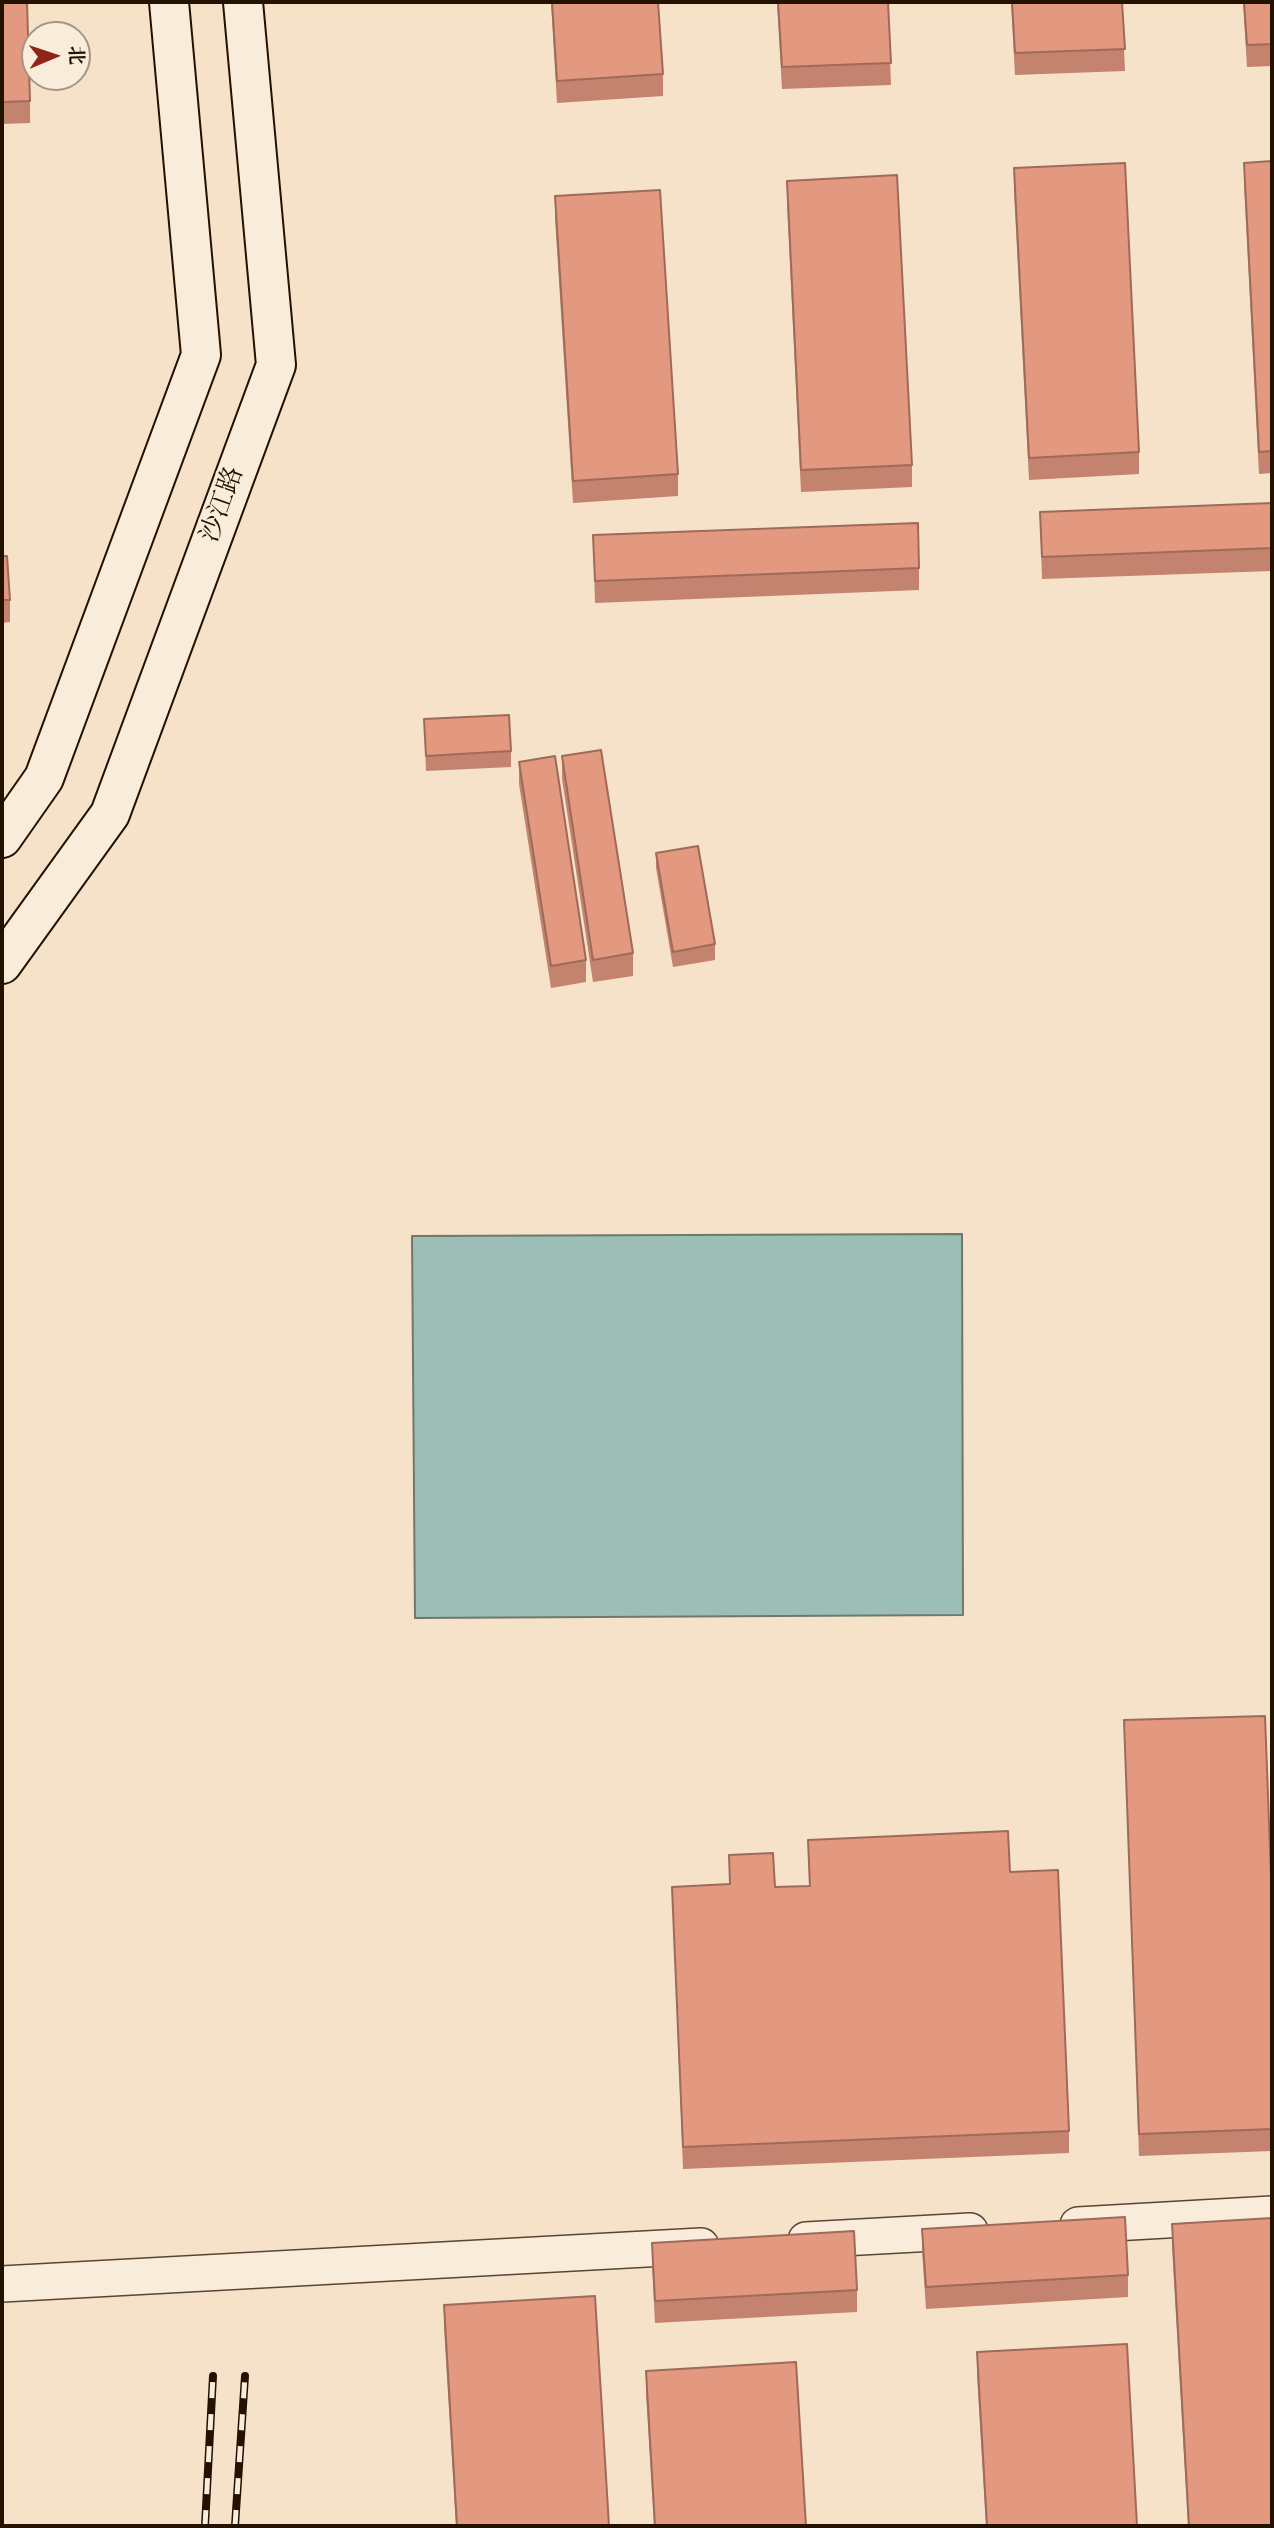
<!DOCTYPE html>
<meta charset="utf-8">
<style>
body{margin:0}
#map{position:relative;width:1274px;height:2528px;overflow:hidden;background:#f6e2c8;font-family:"IM FELL DW Pica","Noto Serif SC",serif}
canvas{display:block}
.frame{position:absolute;inset:0;border:4px solid #241200;pointer-events:none}
.north{position:absolute;left:21px;top:21px;width:70px;height:70px;box-sizing:border-box;background:#f9ecdb;border:2px solid #a49583;border-radius:50%;rotate:88deg;font-size:19px;font-weight:700;line-height:28px;text-align:center;color:#241200}
.north::after{content:'';display:block;margin:auto;width:24px;height:32px;background:#8f2418;clip-path:polygon(50% 0,100% 100%,50% 72%,0 100%)}
</style>
<div id="map">
<canvas width="1274" height="2528"></canvas>
<div class="frame"></div>
<div class="north">北</div>
</div>
<script>
const c = document.querySelector('canvas').getContext('2d');
c.lineJoin = 'round';
function fillPath(path, color) { c.fillStyle = color; c.fill(path, 'evenodd'); }
function trace(path, color, width, dash) { c.strokeStyle = color; c.lineWidth = width; c.lineCap = dash ? 'butt' : 'round'; c.setLineDash(dash || []); c.stroke(path); }
function write(font, color, halo, rows, align = 'center') {
  c.font = font + ' "IM FELL DW Pica","Noto Serif SC",serif'; c.lineWidth = 5; c.setLineDash([]); c.textBaseline = 'middle'; c.strokeStyle = halo; c.fillStyle = color; for (const [text, x, y, turn = 0] of rows) {
    c.save(); c.translate(x, y); c.rotate((+turn || 0) * Math.PI / 180); c.textAlign = isNaN(turn) ? turn : align; if (halo) c.strokeText(text, 0, 0); c.fillText(text, 0, 0); c.restore();
  }
}
const water = new Path2D(`
 M962,1234L963,1615L415,1618L412,1236Z`);
const minor = new Path2D(`
 M1078,2225L1272,2214
 M806,2240L970,2231
 M2,2284L701,2246`);
const secondary = new Path2D(`
 M2,838L44,778L201,355L169,2
 M2,964L110,814L276,365L243,2`);
const rail = new Path2D(`
 M205,2526L213,2376
 M235,2526L245,2376`);
const wall = new Path2D(`
 M2,2L30,101V123L2,124Z
 M551,2H658L663,74V96L557,103Z
 M777,2H888L891,85L782,89Z
 M1011,2H1122L1125,71L1015,75Z
 M1243,2H1272V66L1247,67Z
 M1272,161V473L1259,474L1244,185V163Z
 M1014,168L1139,452V474L1029,480L1014,191Z
 M787,181L912,465V487L801,492L787,203Z
 M555,196L678,474V496L573,503L555,218Z
 M1272,503V571L1042,579L1040,512Z
 M593,535L919,568V590L595,603Z
 M2,556L10,600V622L2,623Z
 M424,719L511,751V767L426,771Z
 M562,756L633,953V976L593,982L562,779Z
 M519,762L586,960V982L551,988L519,784Z
 M656,853L715,944V960L673,967L656,868Z
 M1124,1720L1272,1902V2151L1139,2156Z
 M808,1840L1010,1872L1069,2131V2153L683,2169L672,1887L729,1884V1855L775,1887L809,1886Z
 M1172,2224L1272,2526H1188L1172,2246Z
 M922,2229L1128,2275V2297L926,2309L922,2251Z
 M652,2243L857,2290V2312L655,2323L652,2265Z
 M444,2305L609,2526H456L444,2327Z
 M977,2352L1137,2526H986L977,2375Z
 M646,2371L806,2526H654L646,2393Z`);
const building = new Path2D(`
 M2,2H27L30,101L2,102Z
 M552,2H658L663,74L557,81Z
 M778,2H888L891,63L782,67Z
 M1012,2H1122L1125,49L1015,53Z
 M1244,2H1272V44L1247,45Z
 M1272,161V451L1259,452L1244,163Z
 M1125,163L1139,452L1029,458L1014,168Z
 M897,175L912,465L801,470L787,181Z
 M660,190L678,474L573,481L555,196Z
 M1272,503V548L1042,557L1040,512Z
 M918,523L919,568L595,581L593,535Z
 M2,556H7L10,600H2Z
 M509,715L511,751L426,756L424,719Z
 M601,750L633,953L593,960L562,756Z
 M555,756L586,960L551,966L519,762Z
 M698,846L715,944L673,952L656,853Z
 M1265,1716L1272,1902V2129L1139,2134L1124,1720Z
 M1008,1831L1010,1872L1058,1870L1069,2131L683,2147L672,1887L730,1884L729,1855L773,1853L775,1887L810,1886L808,1840Z
 M1125,2217L1128,2275L926,2287L922,2229Z
 M1272,2218V2526H1189L1172,2224Z
 M854,2231L857,2290L655,2301L652,2243Z
 M595,2296L609,2526H457L444,2305Z
 M1127,2344L1137,2526H987L977,2352Z
 M796,2362L806,2526H655L646,2371Z`);
const streetNames = [
 ["沙江路",224,505,-70]
];
fillPath(water, '#9dbeb6');
trace(water, '#6d796d', 2);
trace(minor, '#584632', 38);
trace(secondary, '#241200', 42);
trace(minor, '#f9ecdb', 35);
trace(secondary, '#f9ecdb', 38);
trace(rail, '#241200', 8);
trace(rail, '#f9ecdb', 5, [16]);
fillPath(wall, '#c3836e');
fillPath(building, '#e39880');
trace(building, '#9f6a5a', 2);
write('26px', '#241200', '#f9ecdb', streetNames);
</script>
